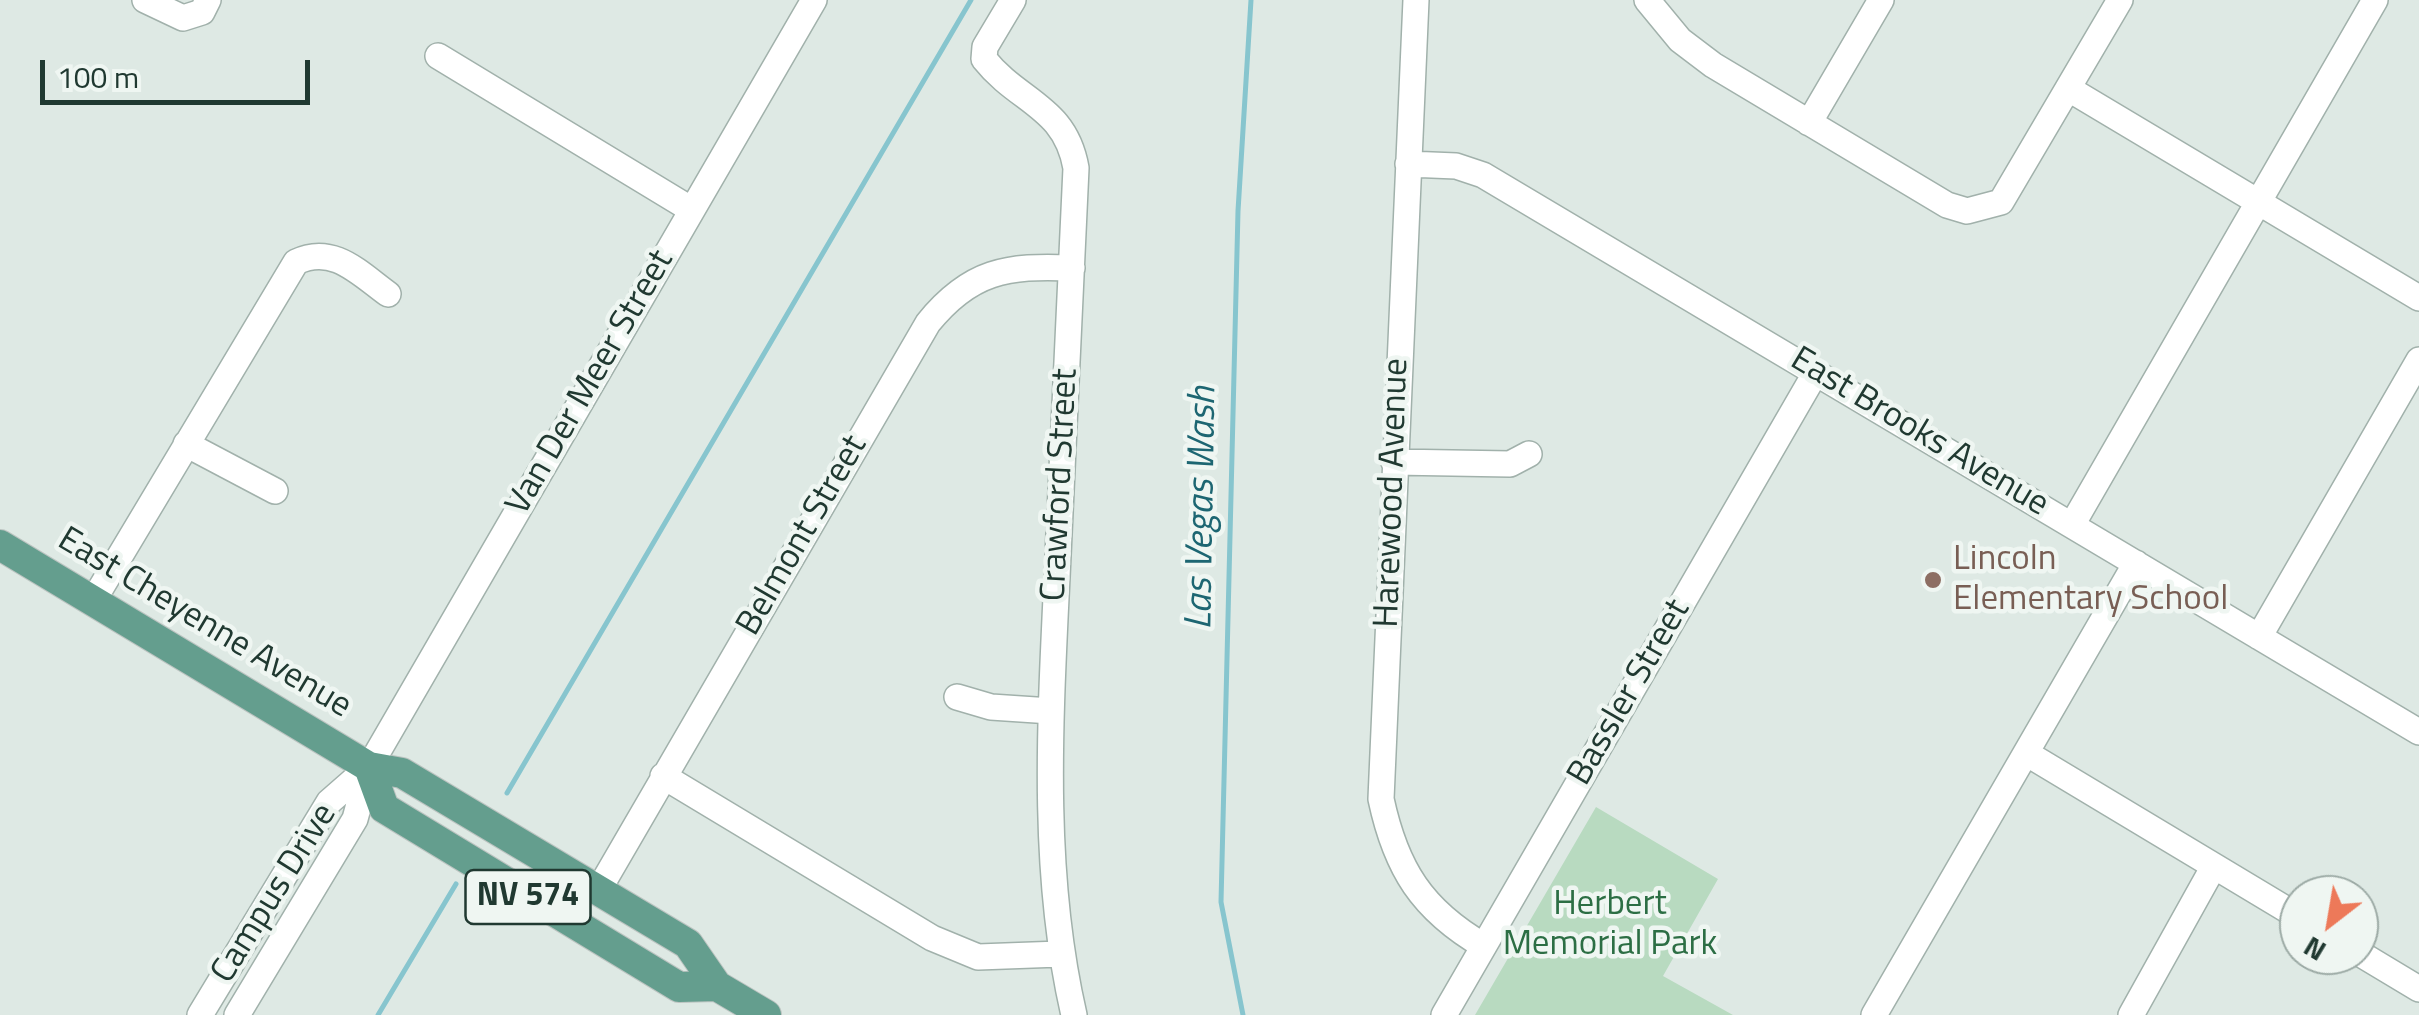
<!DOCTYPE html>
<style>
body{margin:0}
#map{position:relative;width:2419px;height:1015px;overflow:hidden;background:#dee9e4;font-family:"Titillium Web",sans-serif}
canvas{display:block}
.north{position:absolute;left:2279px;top:875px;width:100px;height:100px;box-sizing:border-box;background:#eff6f2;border:2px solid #9caaa5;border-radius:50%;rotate:211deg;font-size:28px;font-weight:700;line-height:40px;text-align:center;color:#203931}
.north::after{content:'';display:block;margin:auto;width:35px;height:45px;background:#ed7959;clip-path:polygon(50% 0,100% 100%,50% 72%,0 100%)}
.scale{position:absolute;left:40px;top:60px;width:270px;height:45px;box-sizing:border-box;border:5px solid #203931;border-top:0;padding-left:12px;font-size:30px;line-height:35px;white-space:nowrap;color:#203931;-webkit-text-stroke:8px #eff6f2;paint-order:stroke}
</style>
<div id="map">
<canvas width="2419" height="1015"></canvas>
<div class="north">N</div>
<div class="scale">100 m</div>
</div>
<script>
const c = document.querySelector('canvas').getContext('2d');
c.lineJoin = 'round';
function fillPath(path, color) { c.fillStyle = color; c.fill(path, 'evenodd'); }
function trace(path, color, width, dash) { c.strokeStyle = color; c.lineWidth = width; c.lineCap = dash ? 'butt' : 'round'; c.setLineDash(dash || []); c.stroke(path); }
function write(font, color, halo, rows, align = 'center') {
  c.font = font + ' "Titillium Web",sans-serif'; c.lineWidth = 9; c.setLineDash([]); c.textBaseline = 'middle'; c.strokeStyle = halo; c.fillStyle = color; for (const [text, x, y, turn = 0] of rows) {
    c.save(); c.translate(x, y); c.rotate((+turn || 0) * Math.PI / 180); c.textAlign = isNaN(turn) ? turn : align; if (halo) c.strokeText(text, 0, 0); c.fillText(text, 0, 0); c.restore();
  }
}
const green = new Path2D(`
 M1596,807L1718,879L1663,976L1733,1015H1475Z`);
const stream = new Path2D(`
 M507,793L971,0
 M378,1015L456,884
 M1243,1015L1221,902L1238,211L1251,0`);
const minor = new Path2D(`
 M145,0L183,18L202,12L208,0
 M1013,0L985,47L984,59C1019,103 1065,106 1076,168C1070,304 1063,441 1057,577C1050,723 1041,872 1074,1015
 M1416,0L1381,799C1396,869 1422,910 1484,946
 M1647,0L1680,40L1713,65L1947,205L1967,211L2001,202L2120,0
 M438,56L692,210
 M2069,89L2419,298
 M1809,123L1881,0
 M1408,164L1456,166L1483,175L2419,732
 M186,444L275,491
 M1394,462L1510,464L1529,454
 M2072,525L2375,0
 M93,601L296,262C333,244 359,273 388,294
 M2259,637L2419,360
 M957,697L991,707L1051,711
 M2026,753L2299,917
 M663,776L932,938L978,957L1060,954
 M598,891L928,323C970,271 1007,265 1072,268
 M2359,953L2419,989
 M200,1015L329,802L369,767
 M237,1015L355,819L369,767L814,0
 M1444,1015L1816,372
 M1874,1015L2136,563
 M2131,1015L2214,866`);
const major = new Path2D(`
 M0,545L369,767L402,773L688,944L717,986L766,1015
 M369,767L384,808L679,987L717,986`);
const markers = [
 [1933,580,10,"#8d6e63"]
];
const shields = [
 [528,897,125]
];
const shieldNames = [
 ["NV 574",528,897]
];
const streetNames = [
 ["Van Der Meer Street",591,383,-60],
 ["East Brooks Avenue",1919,433,31],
 ["Crawford Street",1061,485,-87],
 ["Harewood Avenue",1393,493,-88],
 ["Belmont Street",803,536,-60],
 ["East Cheyenne Avenue",204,624,31],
 ["Bassler Street",1630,693,-60],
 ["Campus Drive",275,894,-58]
];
const educationNames = [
 ["Lincoln",1953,560],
 ["Elementary School",1953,600]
];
const parkNames = [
 ["Herbert",1610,905],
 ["Memorial Park",1610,945]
];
const waterNames = [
 ["Las Vegas Wash",1203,508,-89]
];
fillPath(green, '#b8dac0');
trace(stream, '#87c5ce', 5);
trace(minor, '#a1b1ab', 28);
trace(major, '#bcc4c1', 32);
trace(minor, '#fff', 25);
trace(major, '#649e8e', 30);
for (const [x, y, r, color] of markers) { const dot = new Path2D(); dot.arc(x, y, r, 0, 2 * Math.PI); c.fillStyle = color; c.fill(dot); trace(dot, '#eff6f2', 4); }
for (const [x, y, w] of shields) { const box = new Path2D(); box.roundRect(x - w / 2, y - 27, w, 54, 8); c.fillStyle = '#eff6f2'; c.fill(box); trace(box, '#203931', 2.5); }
write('bold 32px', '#203931', null, shieldNames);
write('35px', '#203931', '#eff6f2', streetNames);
write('35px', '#785e54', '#eff6f2', educationNames, 'left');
write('35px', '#2c6e44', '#eff6f2', parkNames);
write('italic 38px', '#1d6672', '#eff6f2', waterNames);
</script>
